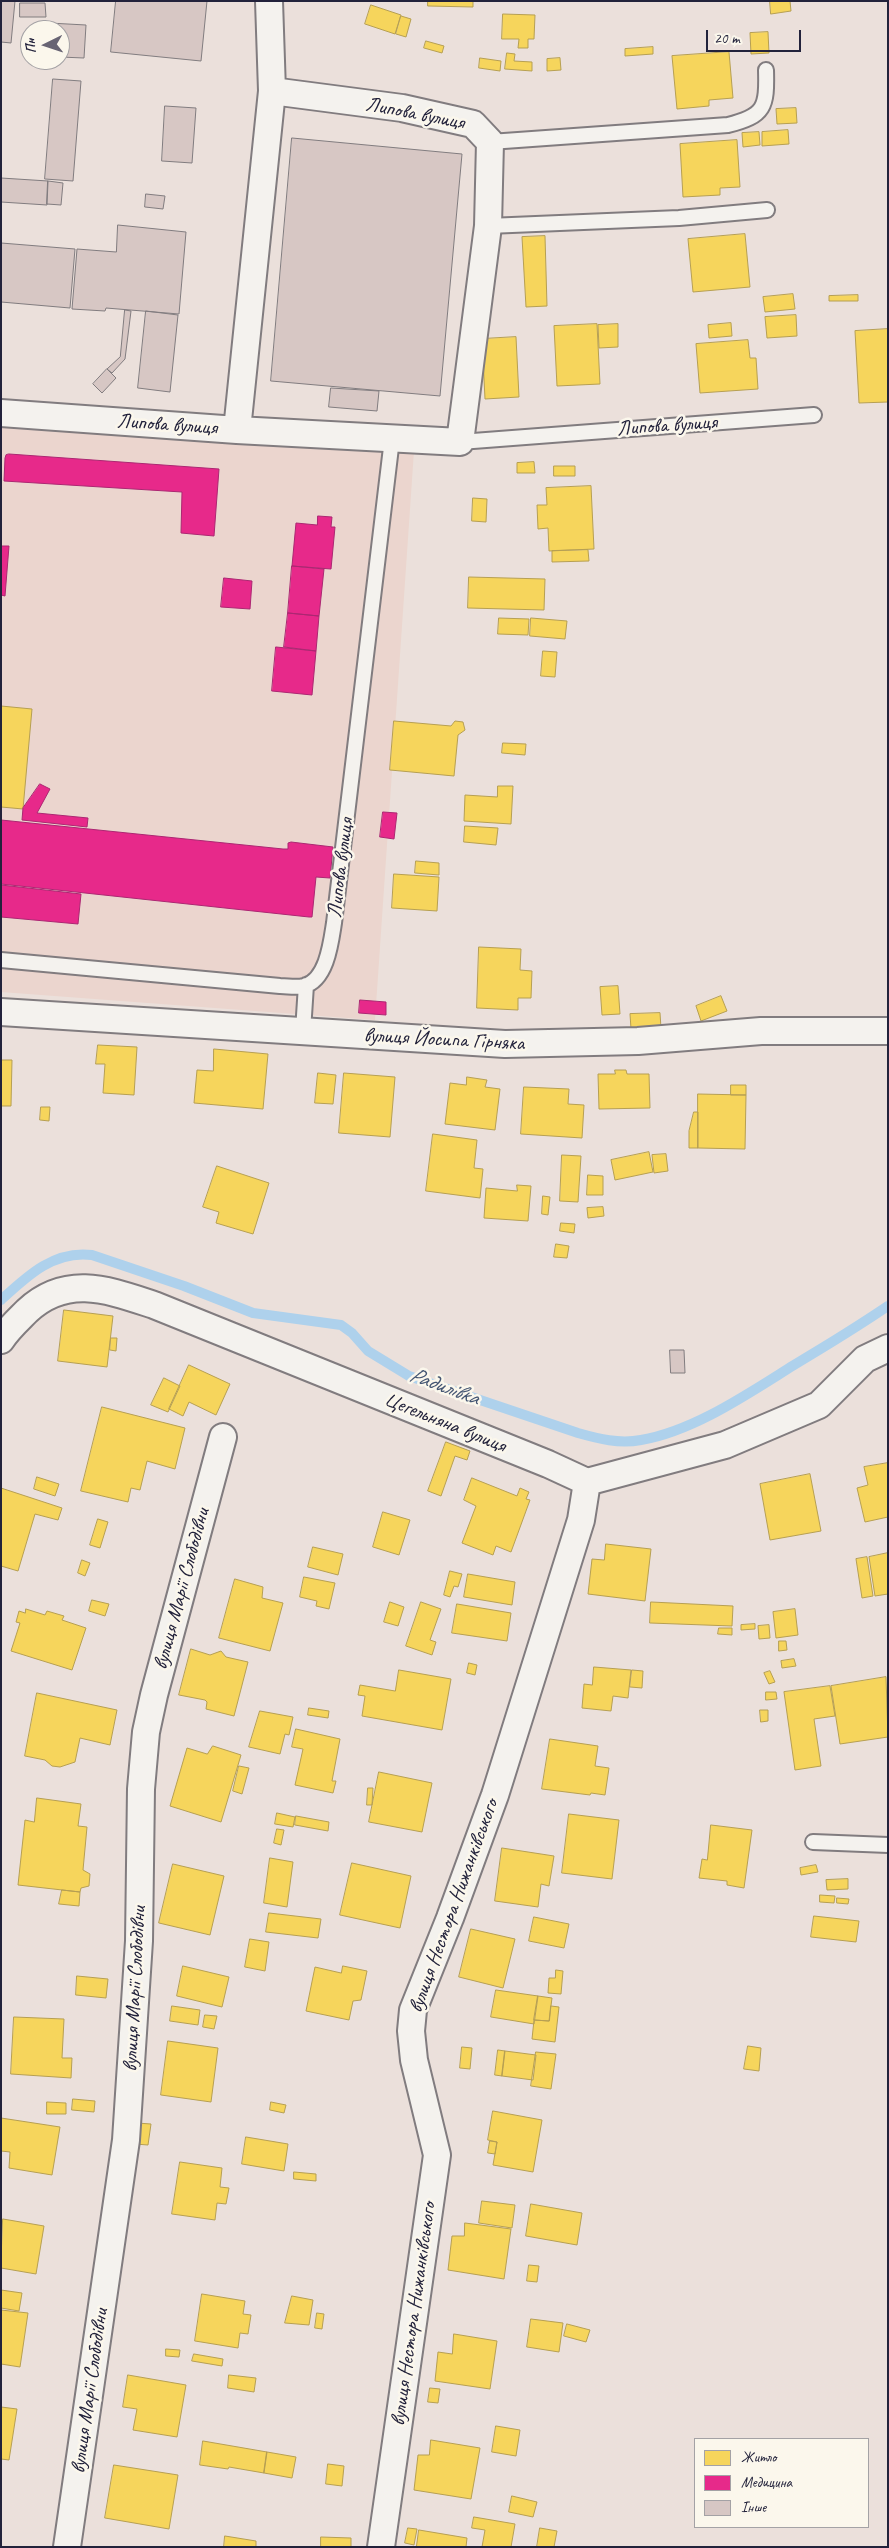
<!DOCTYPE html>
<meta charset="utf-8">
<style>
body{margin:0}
#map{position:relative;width:889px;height:2548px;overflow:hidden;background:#ebe0db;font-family:Caveat,sans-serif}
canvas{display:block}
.frame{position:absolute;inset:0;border:2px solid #22223b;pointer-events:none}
.legend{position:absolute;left:694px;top:2438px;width:175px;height:90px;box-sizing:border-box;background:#fbf7ec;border:1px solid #a4a2a5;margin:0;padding:6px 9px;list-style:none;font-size:15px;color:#22223b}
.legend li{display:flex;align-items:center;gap:10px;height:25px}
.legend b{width:25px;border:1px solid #a4a2a5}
.north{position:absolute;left:20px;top:20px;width:50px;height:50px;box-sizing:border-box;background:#fbf7ec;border:1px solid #a4a2a5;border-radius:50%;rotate:266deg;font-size:14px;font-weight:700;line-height:20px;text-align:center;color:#22223b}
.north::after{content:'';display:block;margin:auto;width:18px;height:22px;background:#686473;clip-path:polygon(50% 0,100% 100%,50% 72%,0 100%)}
.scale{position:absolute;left:706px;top:30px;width:95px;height:22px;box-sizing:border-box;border:2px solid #22223b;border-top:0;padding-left:6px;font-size:15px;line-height:18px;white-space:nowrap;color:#22223b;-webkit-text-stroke:4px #fbf7ec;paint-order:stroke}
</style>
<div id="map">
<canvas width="889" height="2548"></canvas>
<div class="frame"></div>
<ul class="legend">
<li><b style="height:14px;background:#f6d55c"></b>Житло</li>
<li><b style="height:14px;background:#e7298a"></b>Медицина</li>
<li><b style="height:14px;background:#d7c7c4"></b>Інше</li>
</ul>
<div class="north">Пн</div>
<div class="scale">20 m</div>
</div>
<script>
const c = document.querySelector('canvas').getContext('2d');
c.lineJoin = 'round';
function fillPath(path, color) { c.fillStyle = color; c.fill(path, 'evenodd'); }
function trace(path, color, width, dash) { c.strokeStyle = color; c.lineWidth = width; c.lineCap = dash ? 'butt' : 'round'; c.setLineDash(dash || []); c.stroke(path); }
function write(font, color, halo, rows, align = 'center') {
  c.font = font + ' Caveat,sans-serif'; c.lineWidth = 5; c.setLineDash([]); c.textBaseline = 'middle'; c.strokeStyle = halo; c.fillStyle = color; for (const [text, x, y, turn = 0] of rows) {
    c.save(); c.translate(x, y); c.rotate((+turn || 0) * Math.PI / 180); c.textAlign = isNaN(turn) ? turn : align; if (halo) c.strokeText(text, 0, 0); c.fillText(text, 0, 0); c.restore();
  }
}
const built = new Path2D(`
 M1,424L414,451L375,1020L1,992Z`);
const homes = new Path2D(`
 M428,1H473V7L428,6Z
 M770,1H790L791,11L771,14Z
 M371,5L401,15L395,34L365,24Z
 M503,14L535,15L534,39H528V48H518L519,39H502Z
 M401,16L411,19L406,37L396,34Z
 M768,32L769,53L751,54L750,33Z
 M426,41L444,46L442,53L424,48Z
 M653,47V54L625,56V49Z
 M729,52L733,98L709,100V106L677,109L672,56Z
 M507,53L515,54L514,61L532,62V71L505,69Z
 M480,58L501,61L500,71L479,68Z
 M560,58L561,70L547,71V59Z
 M796,108L797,123L777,124L776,109Z
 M788,130L789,144L762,146V132Z
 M759,132L760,145L743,147L742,133Z
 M737,140L740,187L720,188V195L683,197L680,144Z
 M745,234L750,287L693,292L688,239Z
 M545,236L547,306L526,307L522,237Z
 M793,294L795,309L765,312L763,297Z
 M858,295V301H829V296Z
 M796,315L797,336L767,338L765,317Z
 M731,323L732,336L709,338L708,325Z
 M597,324L600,384L557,386L554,326Z
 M618,324V347L599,348L598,325Z
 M888,329V402L859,403L855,331Z
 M516,337L519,397L485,399L482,339Z
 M748,340L750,358H756L758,389L700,393L696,344Z
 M534,462L535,473H517V463Z
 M554,466H575V476H554Z
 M591,486L594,549L549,551L548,528L538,529L537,505H547L546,488Z
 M473,498L487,499L486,522L472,521Z
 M588,550L589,561L552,562V551Z
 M469,577L545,579L544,610L468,608Z
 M499,618L529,619L528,635L498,634Z
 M531,618L567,621L565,639L530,636Z
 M543,651L557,652L555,677L541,676Z
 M1,706L32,709L23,809L1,807Z
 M394,721L451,726L455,721L463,722L465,730L458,735L454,776L390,770Z
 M503,743L526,744L525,755L502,753Z
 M498,786H513L511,824L464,821L465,795L497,797Z
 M465,826L498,828L496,845L464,842Z
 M416,861L439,863V875L415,873Z
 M394,874L439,877L437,911L392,908Z
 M479,947L521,949L520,970L532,971L531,998H518V1010L477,1008Z
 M618,986L620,1014L602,1015L600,987Z
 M721,996L727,1011L701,1021L696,1006Z
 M660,1013L661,1028L631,1029L630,1014Z
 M98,1045L137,1047L134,1095L103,1093L105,1064H96Z
 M214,1049L268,1054L263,1109L194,1103L197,1070L213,1071Z
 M1,1060H12L11,1106H1Z
 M615,1070H626L627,1074H649L650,1108L599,1109L598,1074H615Z
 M318,1073L336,1075L333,1104L315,1103Z
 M344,1073L395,1077L390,1137L339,1133Z
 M467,1077L487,1080L485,1087L500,1089L495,1130L445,1124L450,1083L466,1085Z
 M731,1085H746V1095H731Z
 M524,1087L569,1089L568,1104L584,1105L582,1138L521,1134Z
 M698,1094L746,1095L745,1149L698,1148Z
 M41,1107H50L49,1121L40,1120Z
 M694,1112H698V1148H689V1131Z
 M433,1134L477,1140L474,1168L483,1169L480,1198L426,1191Z
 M649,1152L653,1172L615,1180L611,1160Z
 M666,1154L668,1171L654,1173L652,1155Z
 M562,1155L581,1156L578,1202L560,1201Z
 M217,1166L269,1183L253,1234L216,1223L219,1212L203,1207Z
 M588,1175L603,1176V1195H587Z
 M517,1185L531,1186L528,1221L484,1218L486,1188L517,1191Z
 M543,1196L550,1197L548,1215L542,1214Z
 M603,1207L604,1216L588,1218L587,1208Z
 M561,1223L575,1224L574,1233L560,1231Z
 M556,1244L569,1246L567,1258L554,1257Z
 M64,1310L113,1316L107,1367L58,1361Z
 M111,1338H117L116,1351L110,1350Z
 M189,1365L230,1384L216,1415L189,1402L183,1416L169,1409Z
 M164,1378L180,1386L168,1412L151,1405Z
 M102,1407L185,1428L175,1469L147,1461L140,1490L131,1488L128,1502L81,1491Z
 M446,1442L470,1451L467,1460L455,1456L441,1496L428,1491Z
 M888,1463V1517L865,1522L857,1488L868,1485L864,1467Z
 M810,1474L821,1531L770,1540L760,1484Z
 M37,1477L59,1484L55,1496L34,1489Z
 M472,1478L517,1496L520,1488L529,1492L526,1499L530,1500L511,1552L496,1546L493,1555L462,1543L476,1506L464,1500Z
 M1,1488L62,1508L58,1520L35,1514L18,1571L1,1566Z
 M383,1512L410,1520L399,1555L373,1547Z
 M98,1519L108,1522L100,1548L90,1545Z
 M606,1544L651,1549L645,1601L588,1594L592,1559L604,1560Z
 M313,1547L343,1554L338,1575L308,1567Z
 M888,1553V1594L875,1596L869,1557Z
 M867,1557L873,1596L862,1598L856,1559Z
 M82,1560L90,1563L85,1576L78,1573Z
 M450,1571L462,1574L458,1587L454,1586L450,1597L444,1595Z
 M468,1574L515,1582L512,1605L464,1597Z
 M304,1577L335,1583L329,1609L316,1606L317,1601L300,1597Z
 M235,1579L263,1587L262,1598L283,1603L270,1651L219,1638Z
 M92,1600L109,1604L105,1616L89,1611Z
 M390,1602L404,1607L398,1626L384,1622Z
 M421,1602L441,1609L430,1640L436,1642L432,1655L406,1646Z
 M651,1602L733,1606L732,1626L650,1623Z
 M457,1604L511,1613L507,1641L452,1633Z
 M26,1609L45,1615L47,1611L64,1616L62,1620L86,1628L72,1670L11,1651L20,1623L16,1622L19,1611L25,1613Z
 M795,1609L798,1635L776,1638L773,1612Z
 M755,1624V1629L741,1630V1625Z
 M769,1625L770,1638L759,1639L758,1626Z
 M719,1628H732V1635L718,1634Z
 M779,1641H786L787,1650L779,1651Z
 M191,1649L210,1655L221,1651L226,1657L248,1662L234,1716L206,1709L207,1702L205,1700L179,1695Z
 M794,1659L796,1666L782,1668L781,1661Z
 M469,1663L477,1665L475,1675L467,1673Z
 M594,1667L631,1670L628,1698L613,1696L611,1711L582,1708L584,1684L592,1685Z
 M399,1670L451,1679L442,1730L362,1716L365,1696L358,1695L360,1685L395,1691Z
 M632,1670L643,1671L642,1688L630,1687Z
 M770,1671L775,1682L769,1684L764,1673Z
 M886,1677L888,1737L840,1744L831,1686Z
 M830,1686L835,1716L814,1719L821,1766L795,1770L784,1692Z
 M766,1692H776L777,1699L766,1700Z
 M37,1693L117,1710L110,1745L80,1738L75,1762L60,1767L52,1766L45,1760L25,1756Z
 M309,1708L329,1711L328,1718L308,1715Z
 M760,1710H768V1721L761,1722Z
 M260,1711L293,1717L289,1735L285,1734L280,1754L249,1747Z
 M296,1729L340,1739L332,1781H336L333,1793L295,1785L303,1749L292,1747Z
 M550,1739L598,1746L595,1766L609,1768L605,1795L591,1793L590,1795L542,1789Z
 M213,1746L241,1755L221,1822L170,1806L187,1748L207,1754Z
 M239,1766L249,1768L242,1794L233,1791Z
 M379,1772L432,1783L422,1832L369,1822Z
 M368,1788H373L372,1805H367Z
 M37,1798L81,1804L78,1826L87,1827L83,1870L90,1874L89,1886L81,1888L80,1892L18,1885L25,1820L34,1822Z
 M277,1813L295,1817L293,1827L275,1824Z
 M569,1814L619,1820L612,1879L562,1873Z
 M296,1816L329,1822L328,1831L295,1825Z
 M711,1825L752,1830L744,1888L727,1885V1881L699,1878L702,1859L707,1860Z
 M277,1829L284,1830L281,1845L274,1843Z
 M502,1848L554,1856L549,1886L541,1884L538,1907L495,1901Z
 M270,1858L293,1862L287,1907L264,1903Z
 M352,1863L411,1876L400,1928L340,1915Z
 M173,1864L224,1876L210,1935L159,1923Z
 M816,1865L818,1872L801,1875L800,1868Z
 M848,1879V1889L827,1890L826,1880Z
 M62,1890L80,1892L79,1906L59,1904Z
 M820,1895L835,1896L834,1903L820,1902Z
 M837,1898L849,1899L848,1904L837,1903Z
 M269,1913L321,1919L318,1938L266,1932Z
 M814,1916L859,1921L856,1942L811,1937Z
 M534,1917L569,1924L564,1948L529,1941Z
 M471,1929L515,1939L503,1988L459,1977Z
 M250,1939L269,1942L265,1971L245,1967Z
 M183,1966L229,1977L222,2007L177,1996Z
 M343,1966L367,1971L361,2000L353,2001L349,2020L306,2011L315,1967L341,1973Z
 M556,1970L563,1971L561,1994L548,1993L549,1978H555Z
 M77,1976L108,1979L106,1998L76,1995Z
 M496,1990L538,1996L534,2024L491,2017Z
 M538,1996L552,1998L549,2021L534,2020Z
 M172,2006L200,2010L198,2025L170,2021Z
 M551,2006L559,2007L555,2042L532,2039L534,2020L549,2021Z
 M205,2015L217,2016L214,2029L203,2027Z
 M14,2017L64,2019L62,2058H72L71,2078L11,2074Z
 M168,2041L218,2048L211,2102L161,2095Z
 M748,2046L761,2048L759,2071L744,2069Z
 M462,2047L472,2048L470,2069L460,2068Z
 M498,2050L505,2051L502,2076L495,2075Z
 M505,2051L536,2055L533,2080L502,2076Z
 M536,2052L556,2054L551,2089L531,2086Z
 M73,2099L95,2101L94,2112L72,2110Z
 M47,2102L66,2103V2114H47Z
 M271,2102L286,2105L284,2113L270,2110Z
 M493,2111L542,2120L533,2172L493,2165L497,2142L488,2140Z
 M1,2118L60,2127L52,2175L9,2168L10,2152L1,2151Z
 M137,2123L151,2124L148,2145L135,2144Z
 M246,2137L288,2144L284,2171L242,2164Z
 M490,2141L497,2142L495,2154L488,2153Z
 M180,2162L222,2168L220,2187L229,2188L226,2204L217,2203L215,2220L172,2214Z
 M294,2172L316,2174V2181L294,2179Z
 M482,2201L515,2205L512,2228L479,2223Z
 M531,2204L582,2213L577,2245L526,2236Z
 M3,2219L44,2226L36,2274L1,2268Z
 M465,2223L511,2229L504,2279L448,2270L452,2236H464Z
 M529,2265L539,2266L537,2282L527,2281Z
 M1,2290L22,2293L19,2311L1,2308Z
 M202,2294L245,2301L243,2314L251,2315L248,2334L240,2333L238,2348L195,2341Z
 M292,2296L313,2300L309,2325L285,2323Z
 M1,2310L28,2313L20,2367L1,2364Z
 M317,2313L324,2314L322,2329L315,2328Z
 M531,2319L563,2323L559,2352L527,2347Z
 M567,2324L590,2330L586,2342L564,2336Z
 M454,2334L497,2341L490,2389L435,2381L438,2352L452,2354Z
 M166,2349L180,2350L179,2357L166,2356Z
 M194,2354L223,2359L222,2366L192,2361Z
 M128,2375L186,2385L177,2437L133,2430L137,2409L123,2407Z
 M229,2375L256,2378L254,2392L228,2388Z
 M430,2388L440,2389L438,2403L428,2402Z
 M1,2407L17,2409L9,2460L1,2459Z
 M496,2426L520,2430L516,2456L492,2452Z
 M431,2440L480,2448L471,2499L414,2490L418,2455H429Z
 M203,2441L267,2452L264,2473L229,2467L228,2469L200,2465Z
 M267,2452L296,2457L292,2478L264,2473Z
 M328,2464L344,2466L342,2486L326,2484Z
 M114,2465L178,2475L169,2529L105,2518Z
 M512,2496L537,2502L533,2517L509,2512Z
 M474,2517L515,2524L511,2547H482L485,2530L472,2528Z
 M408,2528L417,2529L414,2545L405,2543Z
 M540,2528L557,2531L554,2547H537Z
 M419,2530L467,2538L466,2547H404H416Z
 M225,2536L256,2541V2547H224Z
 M321,2537L351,2538V2547H321Z`);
const health = new Path2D(`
 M9,454L219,469L214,536L181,533L182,492L4,481L5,458L6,455Z
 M318,516L332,517L331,527H335L331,569L292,566L296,523L317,525Z
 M1,546H9L5,596L1,595Z
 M292,566L324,569L319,616L288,613Z
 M224,578L252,581L250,609L221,607Z
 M288,613L319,616L316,651L284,647Z
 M276,647L316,651L312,695L272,691Z
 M40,784L50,789L37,813L88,818L87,827L22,820L23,808Z
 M383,812L397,813L394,839L380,837Z
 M1,820L283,849H288V843L291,842L333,847L330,878L316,877L312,917H309L1,884Z
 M1,885L81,894L78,924L1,917Z
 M360,1000L386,1002V1015L359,1013Z`);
const stream = new Path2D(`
 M1,1300C27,1276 54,1250 92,1255L184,1286L253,1313L341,1325L352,1333L368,1351L409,1376L578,1433C599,1439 619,1444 641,1440C694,1431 749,1393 794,1365C826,1346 857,1327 888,1306`);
const building = new Path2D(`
 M1,1H15L11,43L1,42Z
 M116,1H207L201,61L111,52Z
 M20,3H45L46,17H20Z
 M49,23L86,25L84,58L60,57V30H49Z
 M53,79L81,81L73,181L45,179Z
 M165,106L196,108L192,163L162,161Z
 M292,138L462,154L440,396L271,381Z
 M1,178L48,181L47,205L1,202Z
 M48,181L63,183L61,205L47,204Z
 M146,194L165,196L163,209L145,207Z
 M118,225L186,232L179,314L106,308L105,311L72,309L77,249L116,252Z
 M1,243L75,249L70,308L1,302Z
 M125,310L131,311L125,359L112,373L107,369L120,357Z
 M146,311L178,315L170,392L138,388Z
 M107,369L116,378L102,393L93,384Z
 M331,388L379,391L377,411L329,407Z
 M670,1350H684L685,1373H671Z`);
const service = new Path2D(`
 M490,142L728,125C765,116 767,107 766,70
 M488,226L679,218L767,210
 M460,442L814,415
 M1,960L280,986C288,986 296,988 304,986C327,980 331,942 334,923L392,439
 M303,1031L306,985
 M813,1842L888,1845`);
const minor = new Path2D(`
 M1,413L237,430L460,442L488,226L490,142L473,124L402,108L272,91L269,1
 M237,430L272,91
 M1,1012L505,1044L638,1041L761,1031H888
 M1,1340C8,1329 17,1321 27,1311C67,1274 108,1290 154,1305L548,1464L587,1482L725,1445L819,1405L865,1359L888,1348
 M67,2547L126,2140L139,1941L141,1789L146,1732L154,1695L223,1437
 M381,2547L437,2155L414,2060L411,2031L413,2010L450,1918L495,1795L581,1520L587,1482`);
const streetNames = [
 ["Липова вулиця",415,114,11],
 ["Липова вулиця",167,425,4],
 ["Липова вулиця",667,426,-4],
 ["Липова вулиця",341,868,-83],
 ["вулиця Йосипа Гірняка",444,1040,3],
 ["Цегельняна вулиця",445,1423,22],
 ["вулиця Марії Слободівни",182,1589,-75],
 ["вулиця Нестора Нижанківського",454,1906,-70],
 ["вулиця Марії Слободівни",135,1989,-87],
 ["вулиця Нестора Нижанківського",414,2314,-82],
 ["вулиця Марії Слободівни",90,2391,-82]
];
const waterNames = [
 ["Радилівка",444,1387,20]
];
fillPath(built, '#ebd5ce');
fillPath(homes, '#f6d55c');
trace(homes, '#b69f52', 1);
fillPath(health, '#e7298a');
trace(health, '#ac2772', 1);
trace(stream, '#aed1ec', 10);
fillPath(building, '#d7c7c4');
trace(building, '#817c7f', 1);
trace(service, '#817c7f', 18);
trace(minor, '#817c7f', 30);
trace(service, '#f4f2ee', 14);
trace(minor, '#f4f2ee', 26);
write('21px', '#22223b', '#fbf7ec', streetNames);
write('italic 22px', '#445572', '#fbf7ec', waterNames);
</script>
